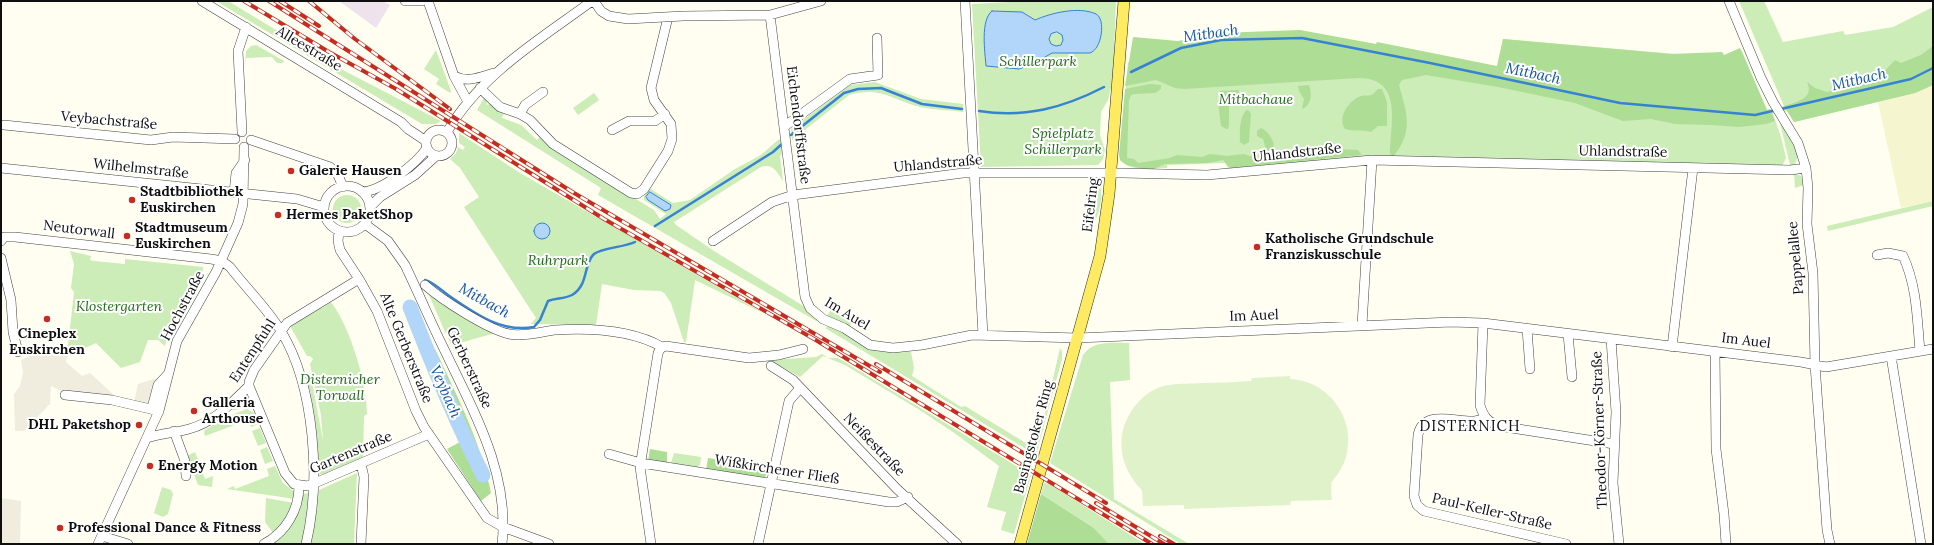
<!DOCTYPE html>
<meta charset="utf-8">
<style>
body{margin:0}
#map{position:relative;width:1934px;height:545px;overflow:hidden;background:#fffef0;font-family:Lora,serif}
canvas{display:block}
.frame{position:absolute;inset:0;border:2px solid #0f0f0f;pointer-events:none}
</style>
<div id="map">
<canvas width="1934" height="545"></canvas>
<div class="frame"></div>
</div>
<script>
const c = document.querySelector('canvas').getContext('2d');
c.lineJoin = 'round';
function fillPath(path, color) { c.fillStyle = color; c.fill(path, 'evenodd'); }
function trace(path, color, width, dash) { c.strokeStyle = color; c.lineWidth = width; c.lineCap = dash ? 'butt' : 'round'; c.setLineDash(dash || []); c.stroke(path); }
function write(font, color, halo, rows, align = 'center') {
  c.font = font + ' Lora,serif'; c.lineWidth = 4; c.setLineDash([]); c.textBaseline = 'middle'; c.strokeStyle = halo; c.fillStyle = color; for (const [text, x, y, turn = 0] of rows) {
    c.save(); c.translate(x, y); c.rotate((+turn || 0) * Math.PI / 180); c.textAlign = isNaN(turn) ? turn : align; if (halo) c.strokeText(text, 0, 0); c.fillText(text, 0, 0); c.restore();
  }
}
const industrial = new Path2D(`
 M339,1H383L390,5L376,28Z`);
const farmland = new Path2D(`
 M1933,85V201L1901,208L1878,102L1915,93Z`);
const green = new Path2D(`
 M216,1H228L339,68L441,121L436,124H422Z
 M1029,1H1116L1113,79L1108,100L1101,112L1100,135L1105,150L1103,159L1098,165L981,167L972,4Z
 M1739,1H1764L1783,42L1843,31L1845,35L1893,27L1933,7V85L1915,93L1794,122L1787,111L1773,114L1781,137L1786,158L1782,166L1371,156L1228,168L1225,163L1167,165V168C1153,167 1131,173 1120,160L1128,62L1496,72L1503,39L1722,58L1742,51L1767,110L1784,106Z
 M256,45L284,61L283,63H277L272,57H269L246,58L245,65L246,51L251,46Z
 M436,50L451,91L450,93L436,84L439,79L424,69Z
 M875,82L921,99L963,104V112C949,110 934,110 920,107C891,100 882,86 849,95L792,140L791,129L850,85Z
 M594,93L599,100L578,115L573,108Z
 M484,98L488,101L486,104L488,105L490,103L504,112L502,118L521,125L537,140L541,136L560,153L654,210L660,219L666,214L644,200V196L649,188L673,203L690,200L735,169L761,155L778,140L783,139L784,150L780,156L783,181C777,172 773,163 761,167L674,222L676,225L714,251L805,307L818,322L598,195L601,188L477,110Z
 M1780,123C1788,131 1806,159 1792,166L1790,165Z
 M459,133L520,173L765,314L695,280L686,342H684L671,303L665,294L661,291L634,290L602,284L596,325L531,324L536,318L464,207L479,197L460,168L450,159L456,153L458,147L463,150L465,147L459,143Z
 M1794,173L1801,176L1804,185L1795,188Z
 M1099,183C1104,191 1100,215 1094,222Z
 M333 209a14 14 0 1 1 28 0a14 14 0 1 1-28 0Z
 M1933,201V206L1828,231L1827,226Z
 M70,251L91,256L90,260L94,261L125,264V259L203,267L202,278L169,331L165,346L158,340H148L140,362L121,368L96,343L70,355L64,348L68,345L74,292L71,288L74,264Z
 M429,295L495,333L456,344L458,351L455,352L448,338L450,337L448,333L446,334Z
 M331,302C350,327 367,383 367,414L364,416L363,457L323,474H318L310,395L311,393L307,383L312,382L323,441L321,415L310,364L313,359L310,356H307L290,326L320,306L322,308Z
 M830,311H836L852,322L850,326L827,316Z
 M829,326C844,330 856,341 871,348C883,354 898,352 911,352L914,368L912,376L961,407L965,406L1034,448L1045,414L1060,348L1062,352V359L1036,455L825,328Z
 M1129,343L1130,380L1110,382L1114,499L1189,544H1181L1050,463L1083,355C1093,340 1113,343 1129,343Z
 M822,354L828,358H838L1031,475L1014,534L1001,530L1006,512L987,507L999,466L953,432L918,409L845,365L823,356L800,377L778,365L770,364L771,360L816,357Z
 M248,397L252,409L246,406L236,410H231L244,398Z
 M247,409L254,413L258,424L251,427L248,420L205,436L204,432L205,430L226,417Z
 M260,428L266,443L258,446L252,431Z
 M267,447L273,461L265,464L260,450Z
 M195,452L205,479L213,476L212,487L198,485L187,456Z
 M674,453L701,457L700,465L697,468L671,463Z
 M275,466L283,483L295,492V499L227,489L234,486L235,489L269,476L267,469Z
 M357,473L354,544H310L319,490Z
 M1044,483L1049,484L1145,544H1109L1094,528L1041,494Z
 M162,487L171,490L173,494L168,514L163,517L154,513Z
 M310,493L302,544H272L302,494Z
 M266,498L294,503L293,508L274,534L265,522Z`);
const forest = new Path2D(`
 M1300,30L1376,44L1377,42L1497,66L1503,39L1671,54L1722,52L1724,55L1740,48L1767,110L1770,109L1775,121L1766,124L1739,127L1712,125L1675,124L1651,119L1623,121L1575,103L1498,87L1426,75L1402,80L1399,85C1407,114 1414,131 1393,157L1391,156L1390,153C1391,122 1403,78 1358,78L1184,89L1175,88L1156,80L1125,86L1133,37L1178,41L1219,33Z
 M1933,46V85L1915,93L1794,122L1784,106C1797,102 1815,98 1807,82L1815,88L1827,92L1881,75L1895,60L1901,63L1921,55Z
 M1150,84L1161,85V89L1155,93L1134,94L1131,95L1129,100L1127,158L1134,159L1138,163L1170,158L1177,155L1202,157L1210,154L1227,156L1244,154L1268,162L1275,159L1283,151H1287L1302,155L1338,149L1358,150L1362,155L1230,168L1223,160L1208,163L1165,164L1154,169H1144L1127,165L1120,160L1119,155L1125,89Z
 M1309,85C1312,94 1312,105 1302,109L1304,99L1299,91L1298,86Z
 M1378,89H1382L1387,102V126H1378L1371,132C1363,129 1354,132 1345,129C1337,117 1349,100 1361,96C1365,95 1368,96 1371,95C1373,95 1376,91 1378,89Z
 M1239,90L1237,100L1229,103V125L1228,129H1226L1221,126L1218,102L1220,91Z
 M1247,110L1249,111L1251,114L1249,142L1244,145L1240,142C1240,132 1239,116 1247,110Z
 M1261,128C1271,133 1278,146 1271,156L1267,153L1263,139L1257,136V131Z
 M414,306L433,346L431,347L433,350L435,349C457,396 481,442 491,493L481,501L447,449L460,442L429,373L405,309Z
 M650,449L667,452V463L648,461Z
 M708,458L768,467L765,478L706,470Z
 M1041,494L1094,528L1109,544H1027Z`);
const pitch = new Path2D(`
 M1290,376V379C1326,380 1355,416 1347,452C1346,459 1343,466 1339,472C1337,476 1332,480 1331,484C1331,489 1331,495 1332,500L1291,501L1290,505L1184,509V505L1143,506L1142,490C1127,475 1119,456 1122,435C1126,412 1145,388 1169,385C1180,383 1192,384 1203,383C1219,383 1235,382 1251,381L1252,378Z`);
const plaza = new Path2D(`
 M28,346L38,352V354L45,355L64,348L66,349L70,355L67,357L66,362L82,376L90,373L114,395L113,397L63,392L51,386L50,405H48L47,407L24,431H15L14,394L20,386L23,373L21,360L30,356Z
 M157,378L150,405L134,402L138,384Z
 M1,498L21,501L20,544H1Z`);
const water = new Path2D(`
 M992,11L1022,12L1035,20C1051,13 1079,6 1096,14C1106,19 1102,49 1090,53H1052L1033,64L1019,69L986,66C985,52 980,20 992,11ZM1057,32L1062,35L1063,40L1061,45L1056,46L1051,44L1049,39L1051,34Z
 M650,192L671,205L670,209L665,211L648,200L646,197Z
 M534 231a8 8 0 1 1 16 0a8 8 0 1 1-16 0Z`);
const stream = new Path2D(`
 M1131,72L1181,48L1221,40L1302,38L1430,63L1620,103L1755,115L1911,79L1933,68
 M979,111C1026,118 1063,108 1104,87
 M791,135L844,93L858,89L881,88L922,104L962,109
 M655,226L773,152L783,143
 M425,280C433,282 441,290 448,295C474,313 501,333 534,327L540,320L548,301C556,298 564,299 572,295C589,285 583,264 594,254C601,248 625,247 635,242`);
const river = new Path2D(`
 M410,307C432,364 455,420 483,475`);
const minor = new Path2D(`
 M202,1L401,122L408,129L426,141
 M405,1H422
 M428,1L454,76L468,102
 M594,1L601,11L609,16L628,19L683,16L770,15L821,1
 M965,1L983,335
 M1729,1L1761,78L1773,102L1798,143L1806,168L1808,188L1807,224L1813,273L1815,365L1827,530L1830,544
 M770,15L805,297L810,308L823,319L844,328L870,345L893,348L922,345L972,335L1078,338L1451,322L1483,323L1801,362L1826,367L1933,349
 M454,76C468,83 480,77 494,73
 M480,88L500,107L520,114L530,120L553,144L631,193L637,194L644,189L668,151L672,139L671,124L654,100L651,88L668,17
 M520,114L525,105L543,92
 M4,125L151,140L173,137L235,139
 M785,126L850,79L878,75L877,38
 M426 143a13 13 0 1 1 26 0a13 13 0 1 1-26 0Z
 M612,130L629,121H655L665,114
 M242,132L238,51L246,27
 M447,132C481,74 539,40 592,1
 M251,140L330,167L338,175L343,187
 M1,168L297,199L324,207
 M324 209a23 23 0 1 1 46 0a23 23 0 1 1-46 0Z
 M362,192C382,191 416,164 427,148
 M234,193L236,173L245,160
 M370,207L380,197L415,175L436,156
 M365,224L388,241L405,265C419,294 431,323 445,351C474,412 510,474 502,544
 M339,231L338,241L340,250L359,279L377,311L416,411L424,427L487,518L503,527L549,544
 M1,241L4,237H15L211,259L222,261L230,267C246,288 267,308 281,331C315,387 321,481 306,544
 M713,241L772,202L793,195L963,173H1123L1207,175L1372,160L1790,170L1806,168
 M1877,255L1888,253L1903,256C1917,286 1917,318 1920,351
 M1,258L11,300L13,332L18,352
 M359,279L287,323L254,370L249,382V386L285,473L294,484L308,486L429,434
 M425,285C442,300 487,329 509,334C523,337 540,332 555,330C589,328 632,330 662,347
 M1483,323L1480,405C1483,416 1488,422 1499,426L1614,444
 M1362,325L1372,160
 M1527,329L1530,369
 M1568,334L1572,377
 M1611,339L1616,412L1613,483L1619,544
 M1672,347L1693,168
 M1715,351L1716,449L1724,514L1726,544
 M1891,356L1921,544
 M771,366L793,380L897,489L957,544
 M65,395L112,400L159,411
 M159,411L155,408L153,404L158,385L168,374
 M1486,418C1482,419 1477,421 1473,421C1456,422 1423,409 1418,435L1414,496L1417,505L1424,511L1566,544
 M174,431L185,461L186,476
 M147,438C161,433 175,433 189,429C215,422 231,403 249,386
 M609,454L641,463L889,502H897L908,497
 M361,464L364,477L361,544
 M102,536L128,544
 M98,544L159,411L177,341L216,272L238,223L243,204L244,147
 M264,544C286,532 299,510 299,486
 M651,544L640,467L658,353L661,348L666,346L749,358L779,355L803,349
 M758,544L789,401L800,388`);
const major = new Path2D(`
 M1020,544L1100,256L1109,194L1124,1`);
const rail = new Path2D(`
 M244,1L329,52L396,89L604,219L814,339L1152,544
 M269,1L574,193L880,372
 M280,1L319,26
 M309,1L355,39L450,109
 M876,364L1106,503
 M1096,503L1164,544
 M1160,536L1174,544`);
const markers = [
 [291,171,4,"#c62c20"],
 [132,200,4,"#c62c20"],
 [278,215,4,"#c62c20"],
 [127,236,4,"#c62c20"],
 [1257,247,4,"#c62c20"],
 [47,319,4,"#c62c20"],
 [194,411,4,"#c62c20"],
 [139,425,4,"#c62c20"],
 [150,466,4,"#c62c20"],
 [60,528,4,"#c62c20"]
];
const streetNames = [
 ["Alleestraße",309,49,31],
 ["Veybachstraße",109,121,5],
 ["Eichendorffstraße",798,125,83],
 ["Uhlandstraße",1623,152,1],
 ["Uhlandstraße",1297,153,-6],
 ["Uhlandstraße",938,164,-5],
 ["Wilhelmstraße",141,169,6],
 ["Eifelring",1091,205,-83],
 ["Neutorwall",79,230,7],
 ["Pappelallee",1796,258,-95],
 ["Hochstraße",183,306,-62],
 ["Im Auel",847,314,31],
 ["Im Auel",1254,316,-2],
 ["Im Auel",1746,341,7],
 ["Alte Gerberstraße",406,348,68],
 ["Entenpfuhl",253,351,-57],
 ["Gerberstraße",469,368,65],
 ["Theodor-Körner-Straße",1600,430,-92],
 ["Basingstoker Ring",1034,437,-75],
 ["Neißestraße",874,445,46],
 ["Gartenstraße",351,453,-23],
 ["Wißkirchener Fließ",777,470,9],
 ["Paul-Keller-Straße",1492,512,13]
];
const parkNames = [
 ["Schillerpark",1038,62],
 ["Mitbachaue",1256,100],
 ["Spielplatz",1063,134],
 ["Schillerpark",1063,150],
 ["Ruhrpark",558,261],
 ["Klostergarten",119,307],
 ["Disternicher",340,380],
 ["Torwall",340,396]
];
const poiNames = [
 ["Galerie Hausen",299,171],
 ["Stadtbibliothek",140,192],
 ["Euskirchen",140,208],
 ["Hermes PaketShop",286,215],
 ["Stadtmuseum",135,228],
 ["Euskirchen",135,244],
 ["Katholische Grundschule",1265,239],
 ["Franziskusschule",1265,255],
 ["Cineplex",47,334,"center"],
 ["Euskirchen",47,350,"center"],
 ["Galleria",202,403],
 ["Arthouse",202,419],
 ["DHL Paketshop",131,425,"right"],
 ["Energy Motion",158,466],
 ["Professional Dance & Fitness",68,528]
];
const waterNames = [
 ["Mitbach",1211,34,-8],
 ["Mitbach",1533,74,12],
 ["Mitbach",1859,80,-13],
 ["Mitbach",484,301,29],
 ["Veybach",445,392,66]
];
const neighbourhoodNames = [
 ["DISTERNICH",1470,427]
];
fillPath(industrial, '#eee3ed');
fillPath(farmland, '#f5f6cf');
fillPath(green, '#ccecb8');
fillPath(forest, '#aedd96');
fillPath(pitch, '#dff2ca');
fillPath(plaza, '#f0edde');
fillPath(water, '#b2d6f9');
trace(water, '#3682d3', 1);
trace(stream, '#3682d3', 2.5);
trace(river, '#b2d6f9', 15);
trace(minor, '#424242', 10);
trace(major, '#202020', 12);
trace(minor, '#fff', 9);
trace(major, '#feeb61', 11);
trace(rail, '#c62c20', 4);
trace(rail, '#fff', 2.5, [8]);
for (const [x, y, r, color] of markers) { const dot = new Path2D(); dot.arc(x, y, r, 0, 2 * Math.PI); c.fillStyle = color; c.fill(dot); trace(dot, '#fff', 1.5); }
write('14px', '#0f0f0f', '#fff', streetNames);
write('italic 14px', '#226a1b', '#fff', parkNames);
write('bold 14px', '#0f0f0f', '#fff', poiNames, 'left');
write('italic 15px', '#1154a7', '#fff', waterNames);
c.letterSpacing = '1px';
write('15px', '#0f0f0f', '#fff', neighbourhoodNames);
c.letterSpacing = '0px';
</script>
